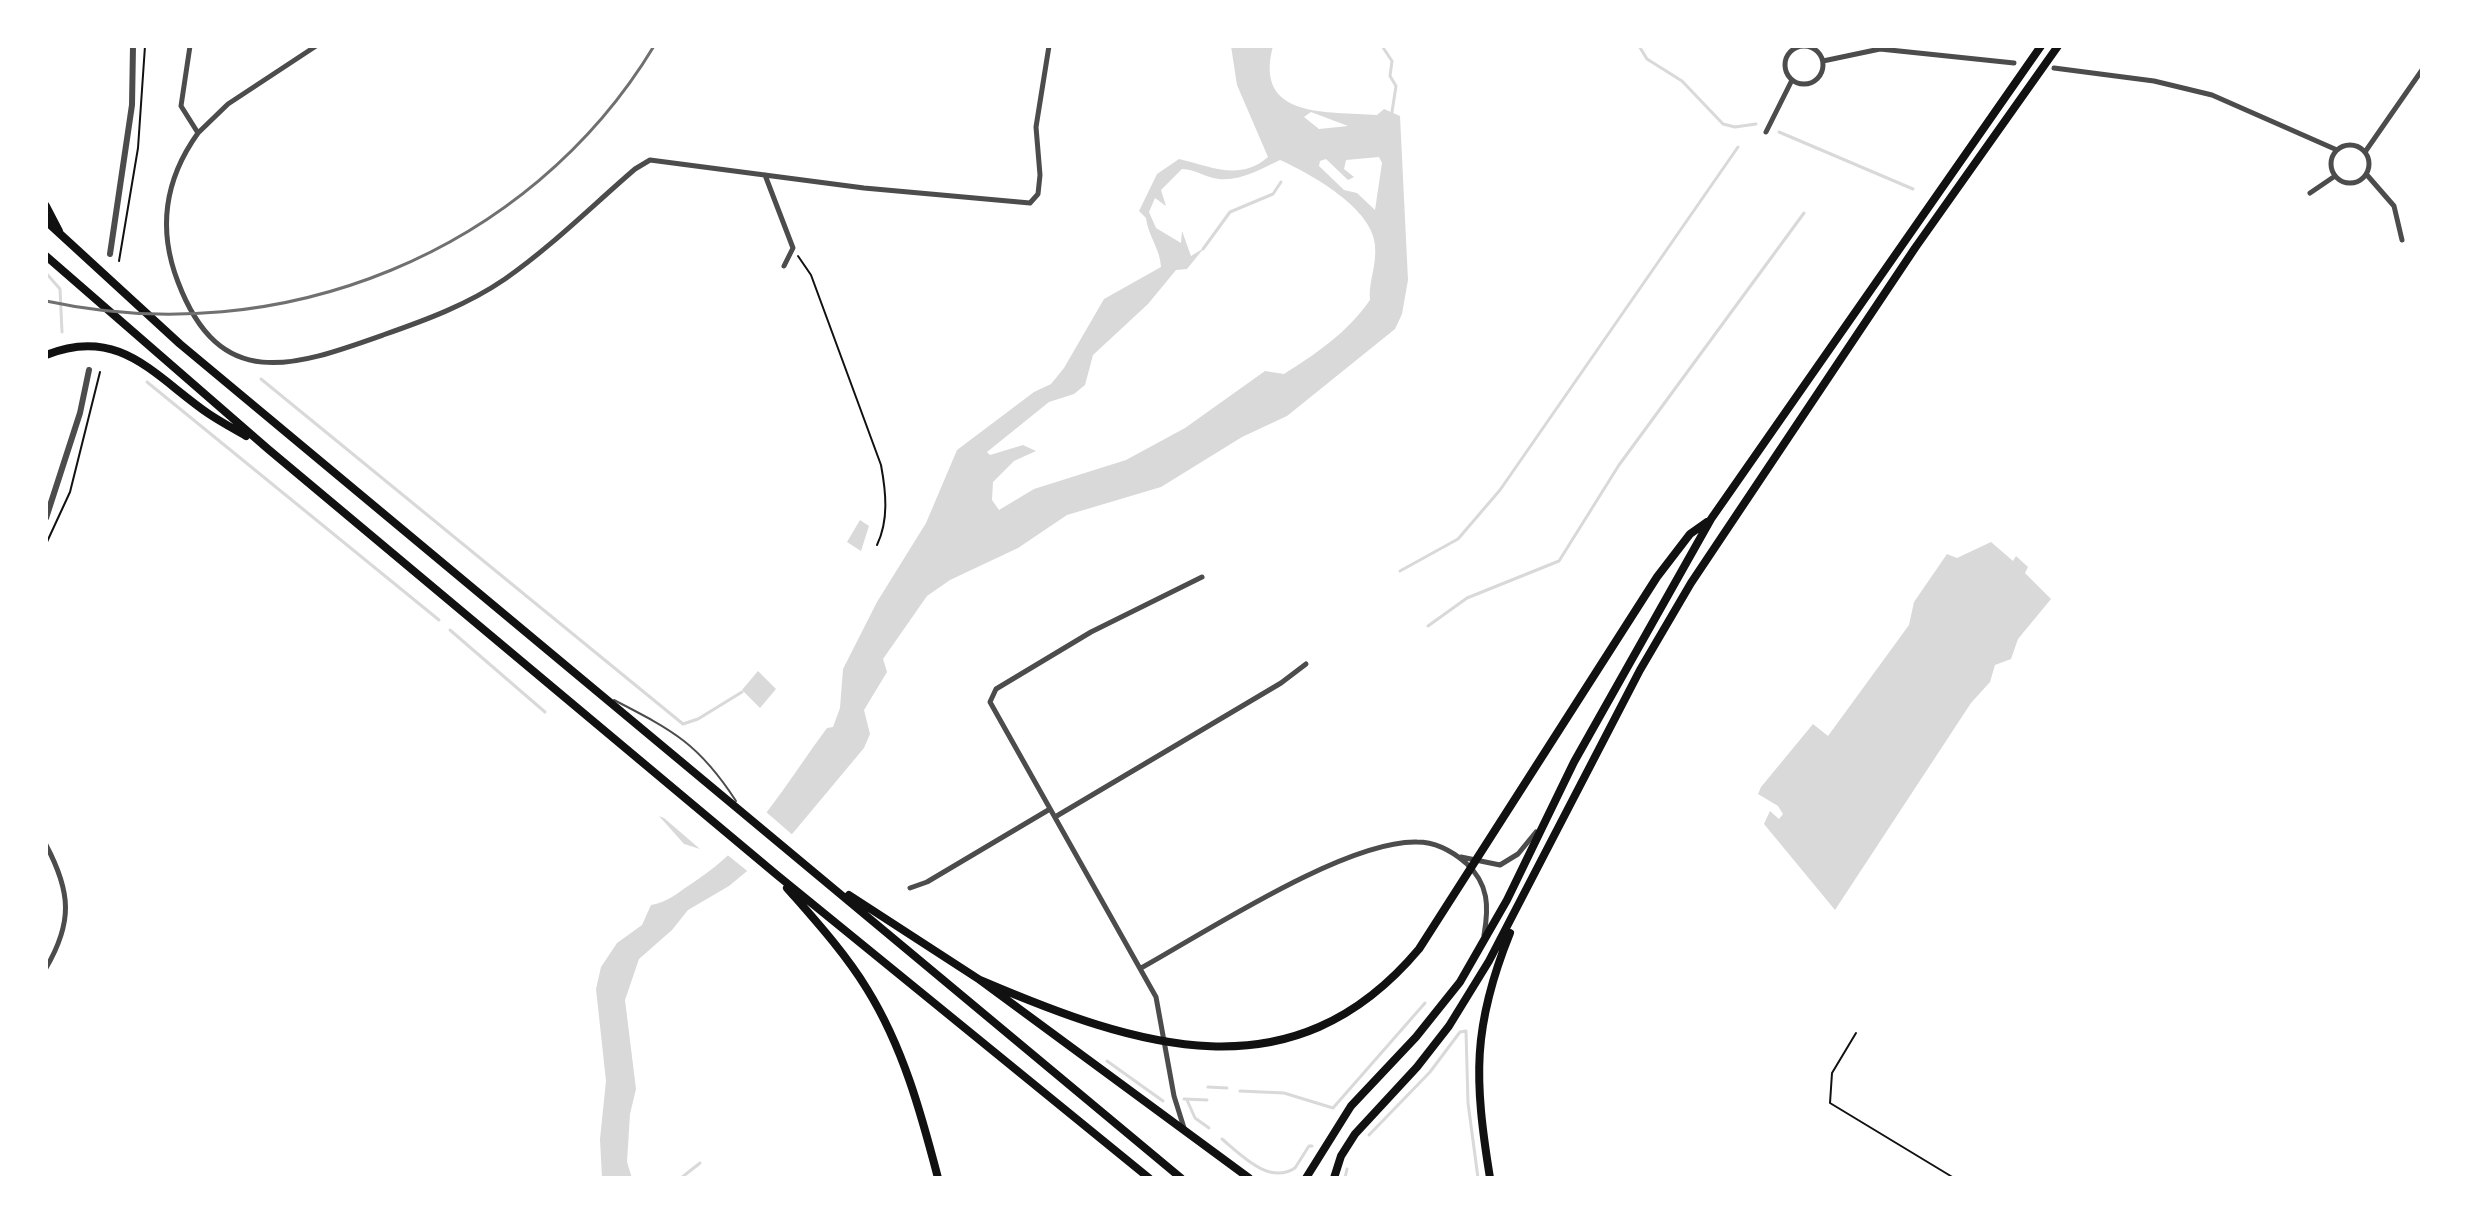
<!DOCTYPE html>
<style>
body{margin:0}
#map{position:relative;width:2468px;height:1224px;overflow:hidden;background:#fff;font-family:"Varela Round",sans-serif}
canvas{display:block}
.frame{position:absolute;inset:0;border:48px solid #fff;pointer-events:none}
</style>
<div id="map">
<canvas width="2468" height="1224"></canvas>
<div class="frame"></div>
</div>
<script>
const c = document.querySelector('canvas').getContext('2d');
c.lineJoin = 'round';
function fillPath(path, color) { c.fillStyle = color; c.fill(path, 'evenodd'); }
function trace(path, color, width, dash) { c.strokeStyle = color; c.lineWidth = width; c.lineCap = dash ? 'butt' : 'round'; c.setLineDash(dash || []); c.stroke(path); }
const water = new Path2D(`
 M1231,46H1273C1253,120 1328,111 1377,115L1384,109L1400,116L1408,280L1402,314L1395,329L1287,416L1242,437L1161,487L1067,515L1018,548L950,580L927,596L883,659L887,672L864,710L870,734L864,748L793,833L729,886L688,910L672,930L639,959L625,1000L636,1089L630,1114L627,1162L632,1178H602L600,1139L606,1081L596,989L601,967L617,943L642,925L651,905C667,903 680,891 694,882C753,844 786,783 827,728L833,727L840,708L843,669L877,602L926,523L957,450L1034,392L1051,384L1064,368L1104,299L1161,267C1160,248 1148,236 1146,218L1139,211L1157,174L1179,159C1210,166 1239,182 1268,157L1237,85ZM1311,112L1348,126L1319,129L1304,117ZM1379,157L1382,163L1375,210L1357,193L1344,190L1319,166L1320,161L1326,159L1348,180L1354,177L1344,169L1346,160ZM1280,160C1311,174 1372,208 1375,245C1377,266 1368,283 1370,300C1347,333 1317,353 1284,374L1265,371L1185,428L1126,460L1034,489L999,510L992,500L993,482L1014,461L1036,451L1023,445L990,455L987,452L1049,402L1074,394L1085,385L1093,355L1148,304L1176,270L1187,269L1204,248L1191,256L1182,231L1181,243L1156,228L1149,212L1155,198L1166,206L1161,190L1182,169C1196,169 1206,178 1219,179C1241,181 1261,169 1280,160Z
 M860,520L869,526L861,551L847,542Z
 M1991,542L2013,561L2016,556L2028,567L2025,573L2051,599L2018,639L2011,659L1995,665L1990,682L1971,703L1835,910L1764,824L1770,811L1779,819L1783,814L1778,806L1758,794L1761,787L1813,724L1828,736L1909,625L1914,602L1947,554L1957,558Z
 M758,671L776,689L760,708L742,690Z
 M659,816L664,818L700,849L684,844Z`);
const pier = new Path2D(`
 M765,811L795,837L751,874L725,853Z`);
const stream = new Path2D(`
 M1382,46L1392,61L1390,76L1396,86L1392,112
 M1639,46L1647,59L1682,81L1723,124L1735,127L1756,124
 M1779,132L1913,189
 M1203,249L1230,212L1273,194L1281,182
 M46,273L60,289L62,332
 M261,379L683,724L698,719L742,692
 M147,382L439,620
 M1400,571L1458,539L1500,490L1738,147
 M1428,626L1467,598L1559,561L1619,465L1804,213
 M450,630L545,712
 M1107,1061L1163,1101
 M1208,1087L1227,1088
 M1240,1091L1284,1093L1333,1108L1425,1003
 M1184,1099L1207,1100
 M1187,1100L1195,1118L1209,1128
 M1369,1135L1430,1072L1460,1032L1466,1031L1468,1103L1478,1178
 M1222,1139C1241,1155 1269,1185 1295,1168L1309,1146H1312
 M681,1178L700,1163
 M1345,1178L1347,1169`);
const path = new Path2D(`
 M798,256L811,275L881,465C886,492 889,520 877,545
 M119,261L138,148L145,46
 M46,544L70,492L100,372
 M1856,1033L1832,1073L1830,1103L1954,1178`);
const service = new Path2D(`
 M614,700C674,731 699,744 736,801`);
const minor = new Path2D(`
 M190,46L181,106L198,133C165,179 157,228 178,282C220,393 293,367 383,335C426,320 467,305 505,279C551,247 592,206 635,169L650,160L864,188L1030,203L1038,194L1040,175L1036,127L1049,46
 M1785 65a19 19 0 1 1 38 0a19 19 0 1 1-38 0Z
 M1823,61L1880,49L2014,63
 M2054,68L2154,81L2212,95L2337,150
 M1766,132L1792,80
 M198,133L228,104L316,46
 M2331 164a19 19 0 1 1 38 0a19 19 0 1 1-38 0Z
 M2365,152L2422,70
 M765,175L793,248L784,266
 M2367,175L2394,206L2402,240
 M2310,193L2335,176
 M1055,817L1281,683L1306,664
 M46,845C71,892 73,922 46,968
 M1461,857L1500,865L1518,854L1536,832
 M910,888L927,882L1050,809
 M1141,968C1206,932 1346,840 1417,842C1435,842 1452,851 1466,863C1489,884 1489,907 1484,935
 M1184,1128L1174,1096L1156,997L990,702L996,689L1091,632L1202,577`);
const tertiary = new Path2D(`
 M110,254L132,105L133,46
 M46,518L80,413L89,370`);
const trunk = new Path2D(`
 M46,206L59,231
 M46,221L180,344L1181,1178
 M46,256L268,449L777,875L1149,1178
 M46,355C120,325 155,377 209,414C221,422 234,429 246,436
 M787,888C815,920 845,953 867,989C903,1047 921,1113 938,1178
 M849,895L980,980L1249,1178
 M980,980C1137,1047 1292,1100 1419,949L1657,577L1690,534L1707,522
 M1306,1178L1351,1106L1416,1037L1460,982L1507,900L1574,762L1711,519L2041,46
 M1334,1178L1341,1156L1355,1134L1417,1067L1449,1026L1489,961L1640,670L1691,583L1915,248L2058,46
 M1490,1178C1474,1079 1472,1027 1510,933`);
const rail = new Path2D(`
 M46,301C280,352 529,253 654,46`);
fillPath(water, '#d9d9d9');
fillPath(pier, '#fff');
trace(stream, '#d9d9d9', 3);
trace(path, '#111', 2);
trace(service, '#4c4c4c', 2);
trace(minor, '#4c4c4c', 5);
trace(tertiary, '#4c4c4c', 6);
trace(trunk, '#111', 8);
trace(rail, '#707070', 3);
</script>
